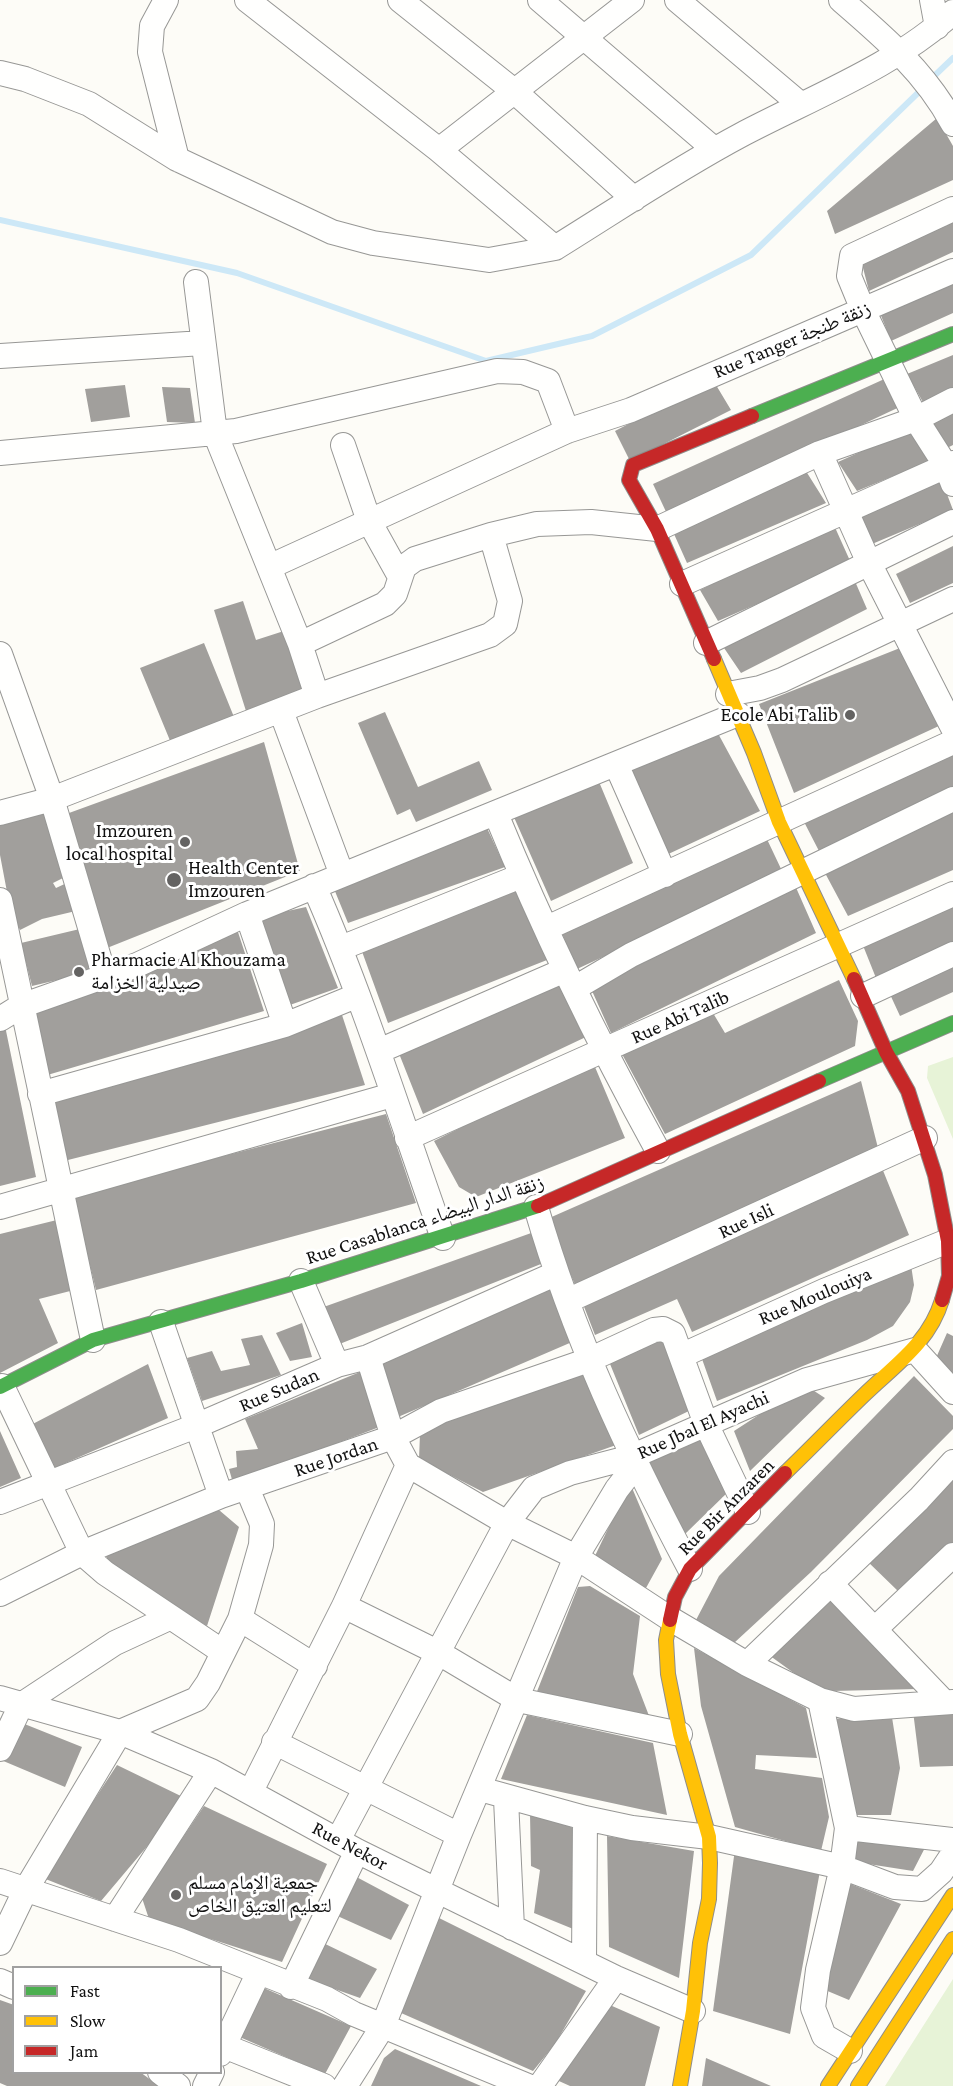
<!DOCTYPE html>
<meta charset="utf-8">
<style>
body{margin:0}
#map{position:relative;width:953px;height:2086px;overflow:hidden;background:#fdfcf7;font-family:"Crimson Pro",serif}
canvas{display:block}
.legend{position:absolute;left:12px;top:1966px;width:210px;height:108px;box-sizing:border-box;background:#fff;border:2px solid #a0a0a0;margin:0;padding:8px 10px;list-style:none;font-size:18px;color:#111}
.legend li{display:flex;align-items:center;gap:12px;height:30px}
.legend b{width:30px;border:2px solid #a0a0a0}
</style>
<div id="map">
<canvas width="953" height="2086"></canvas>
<ul class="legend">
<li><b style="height:8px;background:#4caf50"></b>Fast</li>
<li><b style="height:8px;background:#ffc107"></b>Slow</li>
<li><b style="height:8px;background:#c62828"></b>Jam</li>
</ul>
</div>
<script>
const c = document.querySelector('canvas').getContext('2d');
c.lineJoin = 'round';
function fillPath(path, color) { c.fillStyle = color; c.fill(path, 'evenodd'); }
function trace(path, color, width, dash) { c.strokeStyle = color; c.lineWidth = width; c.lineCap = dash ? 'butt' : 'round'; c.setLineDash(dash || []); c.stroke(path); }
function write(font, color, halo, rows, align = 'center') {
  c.font = font + ' "Crimson Pro","Noto Naskh Arabic",serif'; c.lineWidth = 6; c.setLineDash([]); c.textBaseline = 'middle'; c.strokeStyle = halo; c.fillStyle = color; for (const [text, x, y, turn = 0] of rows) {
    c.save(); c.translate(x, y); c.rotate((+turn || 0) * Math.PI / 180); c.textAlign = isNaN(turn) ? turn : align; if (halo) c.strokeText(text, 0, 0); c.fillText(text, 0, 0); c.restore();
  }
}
const green = new Path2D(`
 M953,1057V1139L927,1078L928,1066Z
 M953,1979V2086H885Z`);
const stream = new Path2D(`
 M930,80L953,58
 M0,220L237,273L486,361L592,336L751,255L923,88`);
const building = new Path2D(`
 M937,118L953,146V180L835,234L827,211Z
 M953,218V252L869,291L862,264Z
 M953,280V313L891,341L880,313Z
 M953,355V390L924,404L907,374Z
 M891,376L908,403L668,516L653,484Z
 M713,380L731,410L630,461L615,431Z
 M125,385L130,417L91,422L85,389Z
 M162,387L190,388L195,423L167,422Z
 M953,409V445L943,450L927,421Z
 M911,429L930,461L857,491L838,462Z
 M804,468L826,503L687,563L674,534Z
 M942,481L953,510L872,544L854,517Z
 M833,523L851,563L718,621L700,590Z
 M953,546V583L910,603L896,574Z
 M854,579L867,609L741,673L722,645Z
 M243,601L256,640L287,630L307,691L246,711L214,610Z
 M204,643L234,717L171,743L140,668Z
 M905,646L941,725L794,793L759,704Z
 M385,712L418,787L479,761L492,790L416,822L410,809L397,815L358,723Z
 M714,726L760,811L662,857L625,767Z
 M264,742L300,871L107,948L69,813Z
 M953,746V789L819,851L801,816Z
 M597,777L633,863L551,901L513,815Z
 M45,803L65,877L53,883L56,888L71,881L80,910L42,919L20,930L11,913L0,855V825Z
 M953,809V870L848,916L825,873Z
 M487,828L505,867L348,923L332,884Z
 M765,835L783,873L577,969L558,924Z
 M794,883L816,933L611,1033L588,982Z
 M523,889L552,958L388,1023L360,946Z
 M953,902V943L876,978L862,943Z
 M306,907L338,988L287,1006L255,918Z
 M236,926L264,1011L44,1076L26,1017Z
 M84,928L95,971L32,986L21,943Z
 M953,960V992L900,1016L888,990Z
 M557,976L588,1036L423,1114L398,1051Z
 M839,980L858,1021L855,1046L665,1134L622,1054L710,1008L725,1033Z
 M342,1015L365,1085L60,1162L44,1101Z
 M4,1021L36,1177L0,1186V1024Z
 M583,1066L595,1067L625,1138L476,1197L459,1187L434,1141Z
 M861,1081L878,1148L576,1287L547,1219Z
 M386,1114L416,1203L96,1290L73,1195Z
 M882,1168L909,1235L692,1332L677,1299L595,1335L583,1304Z
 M65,1218L78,1289L39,1299L58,1343L0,1373V1234Z
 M534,1232L546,1262L332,1347L318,1309Z
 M911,1265L914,1285L910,1302L893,1326L867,1340L717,1401L702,1359Z
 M551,1287L572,1342L398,1417L375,1366Z
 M302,1323L312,1357L290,1361L276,1333Z
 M659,1333L691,1410L639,1435L608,1359Z
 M947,1333L953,1336V1377L936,1358Z
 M262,1335L281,1375L202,1401L187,1358L212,1351L221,1371L250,1365L241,1339Z
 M148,1364L168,1418L43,1473L25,1428Z
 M582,1368L619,1444L483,1492L419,1459L420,1434L450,1415Z
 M360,1372L382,1426L233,1483L229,1469L237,1467L236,1451L258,1449L245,1419Z
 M914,1376L953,1416V1429L811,1572L734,1643L696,1620L719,1576Z
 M805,1385L825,1398L750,1471L734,1431Z
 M0,1431L21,1478L0,1487Z
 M701,1434L729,1491L684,1535L676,1529L649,1460Z
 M953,1475V1544L900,1593L865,1559Z
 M630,1483L662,1559L646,1588L593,1560Z
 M219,1510L239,1527L207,1626L107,1565V1553Z
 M590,1586L640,1616L633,1674L651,1721L536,1694L578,1587Z
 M826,1597L918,1689L832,1691L809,1684L762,1650Z
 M694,1648L806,1708L817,1758L756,1755L755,1769L822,1778L829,1817L821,1851L735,1827L701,1706Z
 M891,1711L900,1768L891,1815H849L828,1720Z
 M913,1711H953V1766L920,1767Z
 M527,1715L653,1743L667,1815L501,1779Z
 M17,1721L82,1747L65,1787L1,1760Z
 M117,1765L187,1799L101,1901L43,1878Z
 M204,1806L327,1864L282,1962L149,1919L142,1898Z
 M530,1814L583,1831V1933L534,1913L540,1870L531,1866Z
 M852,1834L930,1838L913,1871L849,1861Z
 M607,1836L694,1851L679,1978L609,1947Z
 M735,1849L820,1871L790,2034L713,2011Z
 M349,1873L409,1905L391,1940L333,1914Z
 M843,1881L901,1904L849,2000L818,1987Z
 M433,1915L586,1991L555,2044L533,2071L392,2009Z
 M317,1940L377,1969L360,1998L298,1976Z
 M257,1985L351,2026L325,2074L235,2035Z
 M0,2000L14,2005V2072H140L159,2086H7L0,2083Z
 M603,2002L660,2027L645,2086H570L550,2077Z
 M395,2049L481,2086H371L384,2058Z
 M706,2058L771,2086H702Z`);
const street = new Path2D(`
 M166,0L152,26L150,52L177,159
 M247,0L439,150L555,248C618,209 677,169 741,135C809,99 899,64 953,12
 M400,0L514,91L634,199
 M540,0L714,149
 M677,0L800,104
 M841,0C884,37 926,73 953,124
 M932,0L937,27
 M0,73L25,79L89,104L177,159L332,232L373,243L489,260L555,248
 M439,150L632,0
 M953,209L852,256L849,276L863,310L916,419L946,466L953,484
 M196,282L215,433L300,644L317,696
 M0,356L203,343
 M343,445L369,521L399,575
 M0,453L236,431L497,371L523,372L548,381L567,431
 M820,453L869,563L953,728
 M269,567L567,431L631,410L953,271
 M682,584L953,463
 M706,643L953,522
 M300,644L385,604L395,594L404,567L415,559L491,535L537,524L591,522L657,529L820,453L916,419L953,400
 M0,654L52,799L105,978
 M728,694L760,688L782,680L953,599
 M281,711L342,875
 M616,764L665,875
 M0,813L52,799L317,696L490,635L505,624L510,601L491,535
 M496,814C543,929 598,1042 658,1151
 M314,886C364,1000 401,1120 443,1238
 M0,900L93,1340
 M247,914L285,1025
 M547,928L953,742
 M341,948L521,876
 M575,988L631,955L953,799
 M863,996L953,954
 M0,1019L21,1006L137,965L247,914L738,714
 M379,1051L565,970
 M40,1094L285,1025L356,996
 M407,1138L953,894
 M0,1207L392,1095
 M536,1207C573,1335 628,1452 690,1569
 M301,1281L337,1365
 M567,1301L925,1138
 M161,1322L221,1496
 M683,1355L824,1291L948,1241
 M368,1357L393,1437L408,1465L507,1523L576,1557L669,1618L747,1664L820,1700L854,1709L953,1702
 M2,1386L82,1553L105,1573L223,1652
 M0,1502L196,1426L337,1365L368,1357L555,1274
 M830,1583L943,1701
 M0,1594L82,1553L221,1496L393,1437L441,1411L589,1360L654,1330L663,1329L673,1334L706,1424L748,1512
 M344,1606L439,1653L518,1700L680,1734
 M240,1619L315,1666
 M875,1629L953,1555
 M747,1664L919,1499L953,1462
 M0,1698L120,1732L211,1771L357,1851L438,1891L616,1978L693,2011
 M820,1700L847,1828L842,1867L818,1970L813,2008L824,2036L850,2051
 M274,1742L459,1835
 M0,1749L21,1705L115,1643L169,1618
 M480,1789L585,1818L632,1828L709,1837L842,1867L895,1887L922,1889L941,1872L953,1854
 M251,1791L344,1606L408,1465
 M506,1799L512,1928
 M847,1828L953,1840
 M338,1840L507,1523L534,1488L570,1473L631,1457L807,1380L915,1350L953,1392
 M0,1881L179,1940L327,1999L354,2014L528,2086
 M115,1919L211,1771
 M0,1943L25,1891L120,1732L197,1699L208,1683L240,1619L261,1545L262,1524L247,1488
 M584,1962L585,1818
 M0,1981L14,1987
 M291,1987L357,1851
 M224,2046L324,2086
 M220,2054L258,1974
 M160,2072L178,2086
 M205,2086L212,2072
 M345,2086L383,2026L459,1835L576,1557L617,1489L635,1466
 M540,2086L616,1978`);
const fast = new Path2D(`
 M752,416L953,334
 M819,1081L953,1023
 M0,1387L93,1340L301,1281L538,1206`);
const slow = new Path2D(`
 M714,659L754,753L779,822L854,979
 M785,1473C812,1447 838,1420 864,1395C895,1365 929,1343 942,1300
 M670,1620L666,1640L668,1674L680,1734L709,1837L710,1863L709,1899L700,1943L693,2011L680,2086
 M828,2086L953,1895
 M858,2086L953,1939`);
const jam = new Path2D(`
 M714,659L657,529L629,480L633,465L752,416
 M854,979L886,1052L908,1091L935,1175L948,1241L949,1276L942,1300
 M538,1206L819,1081
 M670,1620L675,1597L690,1569L785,1473`);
const markers = [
 [850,715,6,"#646362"],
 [185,842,6,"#646362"],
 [174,880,8,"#646362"],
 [79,972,6,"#646362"],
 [176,1895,6,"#646362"]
];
const streetNames = [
 ["Rue Tanger زنقة طنجة",792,340,-23],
 ["Rue Abi Talib",680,1017,-24],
 ["Rue Casablanca زنقة الدار البيضاء",425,1220,-18],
 ["Rue Isli",746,1221,-25],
 ["Rue Moulouiya",815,1296,-23],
 ["Rue Sudan",279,1390,-23],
 ["Rue Jbal El Ayachi",703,1425,-24],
 ["Rue Jordan",336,1457,-19],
 ["Rue Bir Anzaren",726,1507,-45],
 ["Rue Nekor",350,1846,28]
];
const poiNames = [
 ["Ecole Abi Talib",838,715,"right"],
 ["Imzouren",173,831,"right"],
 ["local hospital",173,854,"right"],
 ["Health Center",188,868],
 ["Imzouren",188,891],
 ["Pharmacie Al Khouzama",91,960],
 ["صيدلية الخزامة",91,983],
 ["جمعية الإمام مسلم",188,1883],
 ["لتعليم العتيق الخاص",188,1906]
];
fillPath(green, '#e7f3d7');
trace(stream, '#cde8f7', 6);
fillPath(building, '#a19f9c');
trace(street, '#979795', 26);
trace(fast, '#8e8d8b', 16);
trace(slow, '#8e8d8b', 16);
trace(jam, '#8e8d8b', 16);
trace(street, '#fffffe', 24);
trace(fast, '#4caf50', 14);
trace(slow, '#ffc107', 14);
trace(jam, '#c62828', 14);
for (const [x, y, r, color] of markers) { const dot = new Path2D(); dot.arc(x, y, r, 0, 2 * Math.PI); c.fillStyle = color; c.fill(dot); trace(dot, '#fff', 2); }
write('20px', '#111', '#fff', streetNames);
write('20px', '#111', '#fff', poiNames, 'left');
</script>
